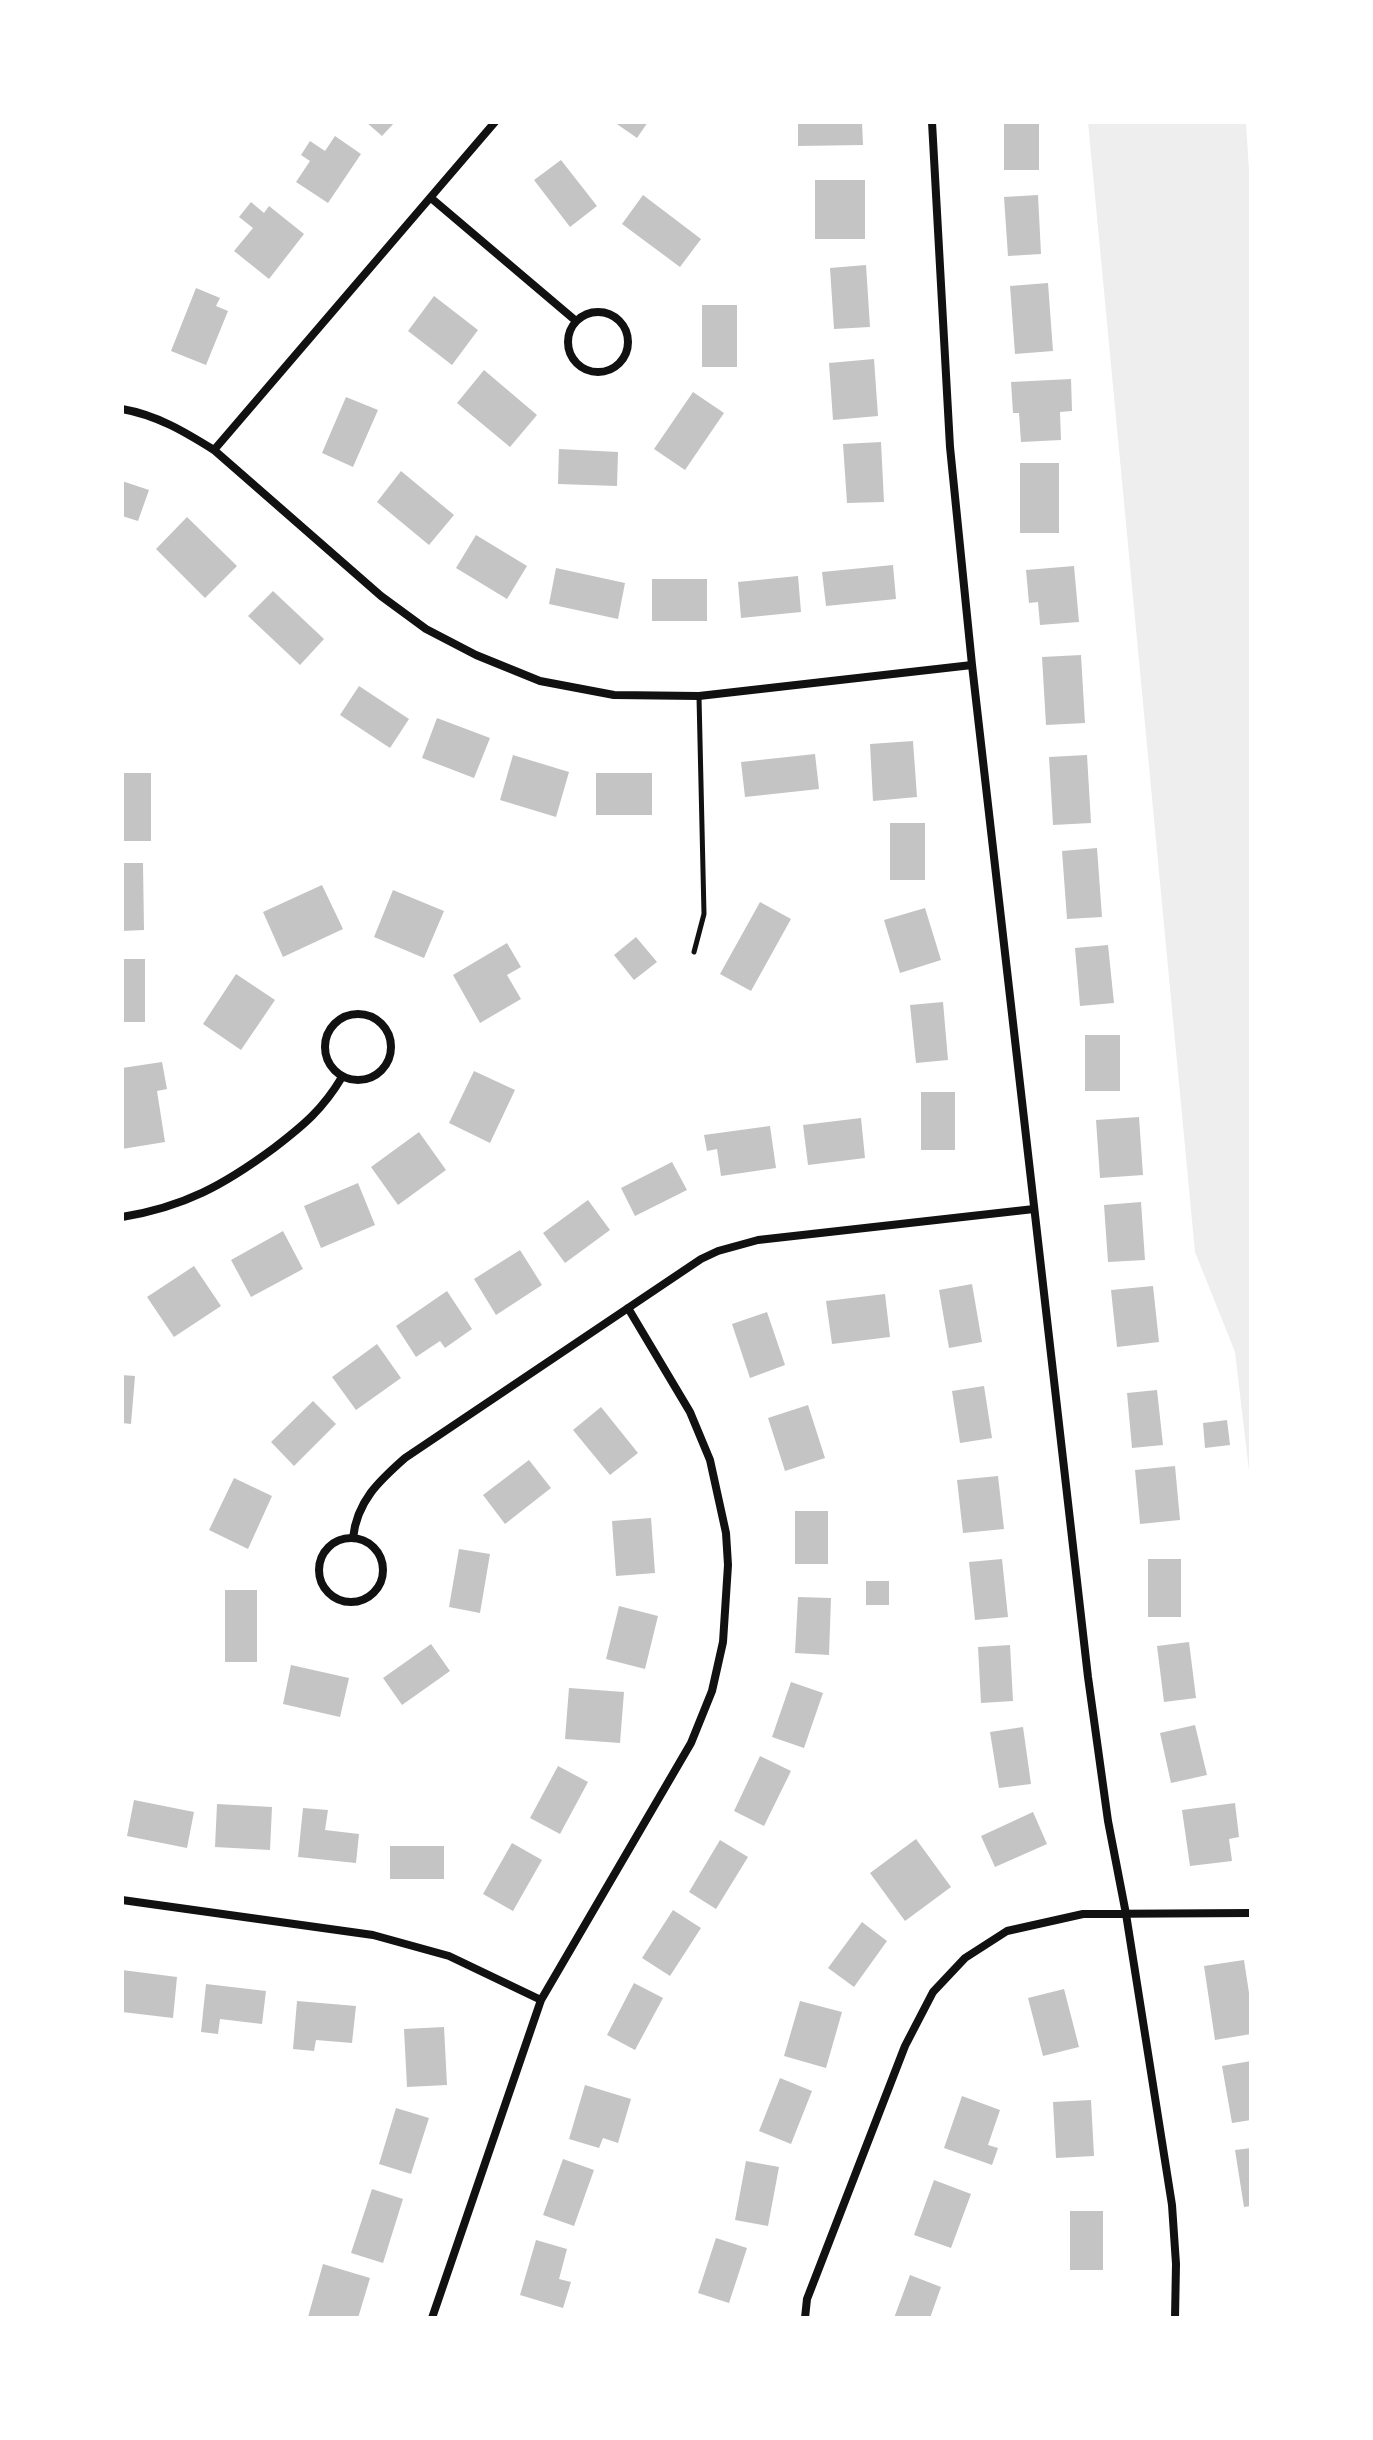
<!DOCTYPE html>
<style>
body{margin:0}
#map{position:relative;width:1373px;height:2440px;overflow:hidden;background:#fff;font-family:Manrope,sans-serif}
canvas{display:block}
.frame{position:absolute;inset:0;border:124px solid #fff;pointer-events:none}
</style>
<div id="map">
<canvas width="1373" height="2440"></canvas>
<div class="frame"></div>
</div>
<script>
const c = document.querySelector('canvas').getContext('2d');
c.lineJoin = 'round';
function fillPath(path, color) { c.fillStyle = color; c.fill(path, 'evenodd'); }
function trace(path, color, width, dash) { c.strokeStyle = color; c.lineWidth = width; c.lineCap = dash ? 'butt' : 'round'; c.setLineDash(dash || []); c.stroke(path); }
const green = new Path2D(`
 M1088,122H1246L1251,203V1488L1235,1352L1195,1252Z`);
const building = new Path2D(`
 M366,122H395L382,136Z
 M614,122H648L637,138Z
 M798,122H862L863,145L798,146Z
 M1004,122H1039V170H1004Z
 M335,136L361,154L328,203L296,182L310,161L301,155L310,141L325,151Z
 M561,160L597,206L570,227L534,180Z
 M815,180H865V239H815Z
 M643,195L701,239L680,267L622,224Z
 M1038,195L1041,254L1008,256L1004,197Z
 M251,202L264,213L269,206L304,234L269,279L234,251L253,228L239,217Z
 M866,265L870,327L834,329L830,268Z
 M1048,283L1053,351L1015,354L1010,286Z
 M196,288L220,298L216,306L228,311L206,365L171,351Z
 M434,296L478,330L452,365L408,331Z
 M702,305H737V367H702Z
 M874,359L878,416L833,420L829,363Z
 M484,370L537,415L510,447L457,403Z
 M1071,379L1072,411L1060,412L1061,440L1021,442L1019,413H1013L1011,382Z
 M693,392L724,413L685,470L654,449Z
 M346,397L378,410L353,467L322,453Z
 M881,442L884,502L847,503L843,444Z
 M559,449L618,452L617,486L558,484Z
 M1020,463H1059V533H1020Z
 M401,471L454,515L429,545L377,502Z
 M122,481L149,490L138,521L122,516Z
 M187,517L237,566L205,598L156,549Z
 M476,535L527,566L507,599L456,568Z
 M893,565L896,599L826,606L822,572Z
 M1074,566L1079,622L1040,625L1038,602L1029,603L1026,570Z
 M556,568L625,583L618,619L549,604Z
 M798,576L801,612L741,618L738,582Z
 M652,579H707V621H652Z
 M273,591L324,639L300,665L248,616Z
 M1081,655L1085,723L1046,725L1042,657Z
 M359,686L409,719L390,748L340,715Z
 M437,718L490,738L474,778L422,758Z
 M913,741L917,797L873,801L870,744Z
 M815,754L819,789L745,797L741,762Z
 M513,755L569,772L556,817L500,800Z
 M1087,755L1091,823L1053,825L1049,757Z
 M122,773H151V841H122Z
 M596,773H652V815H596Z
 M890,823H925V880H890Z
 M1097,848L1102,917L1067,919L1062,851Z
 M122,863H143L144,930L122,931Z
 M322,885L343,929L283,957L263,912Z
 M393,890L444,911L424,958L374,937Z
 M760,902L791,919L751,991L720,974Z
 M925,908L941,960L900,973L884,920Z
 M636,937L657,962L634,980L614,955Z
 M507,943L521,967L507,975L521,999L480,1023L453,975Z
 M1108,945L1114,1003L1080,1006L1075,948Z
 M122,959H145V1022H122Z
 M236,974L275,1000L241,1050L203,1024Z
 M943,1002L948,1060L916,1063L910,1005Z
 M1085,1035H1120V1091H1085Z
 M162,1062L167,1089L157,1091L165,1142L122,1149V1068Z
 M474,1071L515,1090L490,1143L449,1123Z
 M921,1092H955V1150H921Z
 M1139,1117L1143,1175L1100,1178L1096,1120Z
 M861,1118L865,1158L808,1165L803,1125Z
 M770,1126L776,1168L721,1176L717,1149L707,1151L704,1135Z
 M419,1132L446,1170L398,1205L371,1167Z
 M672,1162L687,1190L635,1216L621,1188Z
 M358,1183L375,1225L321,1248L304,1206Z
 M588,1200L610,1230L565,1263L543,1233Z
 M1141,1202L1145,1260L1108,1262L1104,1205Z
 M283,1231L303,1269L251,1297L231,1260Z
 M520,1250L542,1285L496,1315L474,1279Z
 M194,1266L221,1306L174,1337L147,1297Z
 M972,1284L982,1342L949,1348L939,1290Z
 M1153,1286L1159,1342L1117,1347L1111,1290Z
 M447,1291L472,1329L445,1348L440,1341L416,1357L396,1326Z
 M885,1294L890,1337L832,1344L826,1301Z
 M767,1312L785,1365L750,1378L732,1324Z
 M377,1344L401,1378L356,1410L332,1377Z
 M122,1375L135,1376L131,1424L122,1423Z
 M984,1386L992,1438L960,1443L952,1391Z
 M1157,1390L1163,1445L1132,1448L1127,1393Z
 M313,1401L336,1424L294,1466L271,1442Z
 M808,1405L825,1458L785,1471L768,1418Z
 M601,1407L638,1453L610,1475L573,1430Z
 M1227,1420L1230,1445L1205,1448L1203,1423Z
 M529,1460L551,1488L505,1524L483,1495Z
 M1175,1466L1180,1520L1140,1524L1135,1470Z
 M998,1476L1004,1529L963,1533L957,1480Z
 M234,1478L272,1496L248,1549L209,1530Z
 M795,1511H828V1564H795Z
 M651,1518L655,1573L616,1576L612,1521Z
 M459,1549L490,1554L480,1613L449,1607Z
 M1002,1559L1008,1617L975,1620L969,1562Z
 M1148,1559H1181V1617H1148Z
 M866,1581H889V1605H866Z
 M225,1590H257V1662H225Z
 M798,1597L831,1598L829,1655L795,1653Z
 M619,1606L658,1616L645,1669L606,1659Z
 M1189,1642L1196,1698L1164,1702L1157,1646Z
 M431,1644L450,1671L402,1705L383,1678Z
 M1010,1645L1013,1701L981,1703L978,1647Z
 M291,1665L349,1678L340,1717L283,1704Z
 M791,1682L823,1693L804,1748L772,1737Z
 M569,1688L624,1692L620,1743L565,1739Z
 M1195,1725L1207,1775L1171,1783L1160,1733Z
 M1023,1727L1031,1784L999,1788L990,1732Z
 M760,1756L791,1771L764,1826L734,1811Z
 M558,1766L588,1782L560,1834L530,1818Z
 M134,1800L194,1812L187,1848L127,1836Z
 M1235,1803L1239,1837L1229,1839L1232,1861L1190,1866L1182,1810Z
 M217,1804L272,1807L270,1850L215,1847Z
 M303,1808L328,1810L325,1830L359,1834L356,1863L298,1857Z
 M1033,1812L1047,1844L995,1867L981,1836Z
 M916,1839L951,1887L905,1921L870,1873Z
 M720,1840L748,1857L716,1909L689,1892Z
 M512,1843L542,1860L513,1911L483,1894Z
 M390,1846H444V1879H390Z
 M673,1910L701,1928L670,1976L642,1958Z
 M862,1922L887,1941L854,1987L828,1968Z
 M1244,1960L1249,1993H1251V2034L1215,2040L1204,1966Z
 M122,1970L177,1977L173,2018L122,2012Z
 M634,1983L663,1998L635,2050L607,2035Z
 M206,1984L266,1991L262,2024L220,2019L218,2034L201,2032Z
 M1064,1989L1079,2047L1043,2056L1028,1998Z
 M297,2001L356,2006L352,2043L316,2040L314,2051L293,2049Z
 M800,2001L842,2012L826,2068L784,2056Z
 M444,2027L447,2085L407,2087L404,2029Z
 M1251,2061V2120L1232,2123L1222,2066Z
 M780,2078L812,2091L791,2144L759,2131Z
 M585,2085L631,2099L618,2143L603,2138L599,2148L569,2139Z
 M962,2096L1000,2110L988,2145L998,2148L992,2165L944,2148Z
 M1091,2100L1094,2156L1056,2158L1053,2102Z
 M396,2108L429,2118L411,2174L379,2164Z
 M1251,2148V2206L1244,2207L1235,2150Z
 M563,2159L594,2170L574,2226L543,2215Z
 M746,2161L779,2167L768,2226L735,2220Z
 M934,2180L971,2194L951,2248L914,2235Z
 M372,2189L403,2199L383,2263L351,2253Z
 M1070,2211H1103V2270H1070Z
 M716,2238L747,2248L729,2303L698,2293Z
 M536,2240L567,2249L559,2279L571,2282L563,2308L520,2295Z
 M323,2264L370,2278L358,2318L308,2317Z
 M910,2275L941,2287L930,2318H894Z`);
const service = new Path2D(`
 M694,952L704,914L699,697`);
const minor = new Path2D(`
 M932,122L950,447L972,665L1088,1677L1108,1821L1126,1914L1172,2205L1176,2264L1175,2318
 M431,198L576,321
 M568 342a30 30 0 1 1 60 0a30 30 0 1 1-60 0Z
 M122,409C157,415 185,432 214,450L381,596L426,629L476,655L540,681L614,695L699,696L972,665
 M214,450L495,122
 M325 1047a33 33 0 1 1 66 0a33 33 0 1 1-66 0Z
 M122,1217C184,1207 224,1185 274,1148C304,1125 323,1109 342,1077
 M353,1538C357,1501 379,1481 405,1458L701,1259L718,1251L758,1240L1034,1209
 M319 1570a32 32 0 1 1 64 0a32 32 0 1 1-64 0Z
 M122,1900L373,1935L449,1956L541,2000
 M432,2318L541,2000L691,1743L712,1691L723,1642L728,1565L726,1533L710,1460L690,1412L628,1308
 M805,2318L807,2299L905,2046L933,1992L965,1958L1007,1931L1083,1914L1251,1913`);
fillPath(green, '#eee');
fillPath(building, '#c4c4c4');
trace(service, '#111', 5);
trace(minor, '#111', 8);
</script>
